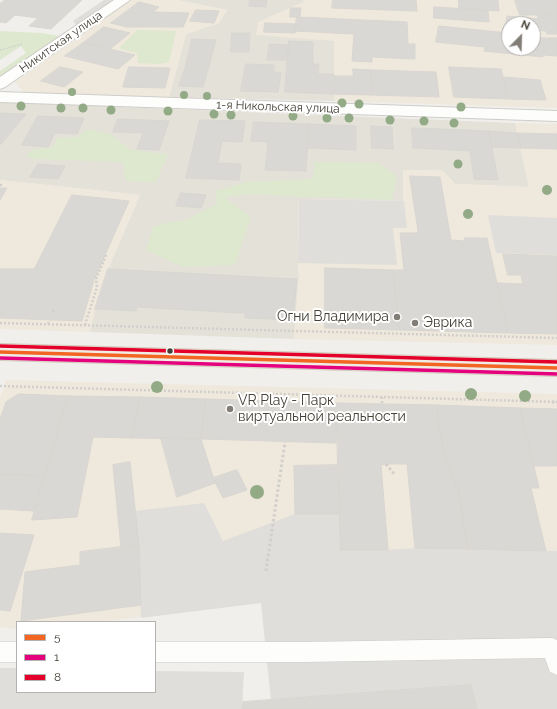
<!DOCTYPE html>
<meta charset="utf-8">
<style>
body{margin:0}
#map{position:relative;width:557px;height:709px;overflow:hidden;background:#f1efeb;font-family:Raleway,sans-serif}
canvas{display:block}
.legend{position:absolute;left:16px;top:621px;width:140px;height:72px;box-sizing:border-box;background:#fff;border:1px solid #b5b3af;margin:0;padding:5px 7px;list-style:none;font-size:12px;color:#464138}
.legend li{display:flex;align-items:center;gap:8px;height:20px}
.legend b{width:20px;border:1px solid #b5b3af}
.north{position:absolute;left:501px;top:16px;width:40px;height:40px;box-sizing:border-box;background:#fff;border:1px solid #b5b3af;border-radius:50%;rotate:23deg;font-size:11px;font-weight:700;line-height:16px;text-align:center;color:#464138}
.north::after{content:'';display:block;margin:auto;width:14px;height:18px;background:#827e77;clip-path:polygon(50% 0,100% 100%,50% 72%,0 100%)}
</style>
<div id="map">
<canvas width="557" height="709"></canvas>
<ul class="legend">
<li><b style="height:5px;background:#f26522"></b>5</li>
<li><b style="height:5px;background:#e5007d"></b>1</li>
<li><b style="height:5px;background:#e4002b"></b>8</li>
</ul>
<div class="north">N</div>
</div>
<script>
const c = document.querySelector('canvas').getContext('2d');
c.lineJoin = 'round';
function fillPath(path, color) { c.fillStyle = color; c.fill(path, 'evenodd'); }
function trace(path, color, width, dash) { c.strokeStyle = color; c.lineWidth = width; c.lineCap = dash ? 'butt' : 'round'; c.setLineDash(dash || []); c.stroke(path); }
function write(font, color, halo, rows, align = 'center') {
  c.font = font + ' Raleway,sans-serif'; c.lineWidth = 4; c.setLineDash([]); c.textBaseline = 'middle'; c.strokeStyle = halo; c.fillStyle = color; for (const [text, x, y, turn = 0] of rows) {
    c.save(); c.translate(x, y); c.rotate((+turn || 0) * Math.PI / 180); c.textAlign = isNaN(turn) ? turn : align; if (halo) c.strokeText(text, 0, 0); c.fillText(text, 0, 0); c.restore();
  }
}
const residential = new Path2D(`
 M177,0H303V2L334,41V101L169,97L186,34L219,23L227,10Z
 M0,102L515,123L529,187L455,184L442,170L403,171L404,201L299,199L298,263L299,277L294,339L90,332L95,309L108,269L140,195L0,180Z`);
const commercial = new Path2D(`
 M131,0H177L227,10L219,23L186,34L169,97L24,93L15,82Z
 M303,0H557V108L334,101V41L256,35L258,22L303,2ZM509,24H533V48H509Z
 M515,123L557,124V345L294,339L299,277L298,263L299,199L403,201V170H442L455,184L529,187Z
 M0,180L140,195L108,269L95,309L90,332L0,329Z
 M6,380L557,394V709H477L471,685L271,700L261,603L99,622H17V629L0,627V398Z`);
const green = new Path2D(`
 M137,30L176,31L169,62L159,64L138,63L137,53L120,49V47Z
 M0,31L41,33L60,36L0,77V71L26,53L21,46L0,60Z
 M87,129L110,134L131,150L168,154L156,182L126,181L123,162L32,159L26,155L34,149L52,148L58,138L78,137Z
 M315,162L379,163L397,177L392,200L328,197H302L254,194L224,197L251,217L235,265L183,267L146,250L153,227L165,223L186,220L217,204L216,191L247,182L313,179Z`);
const parking = new Path2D(`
 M104,0H114L77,26L73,21Z
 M299,199L404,201L407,228H393L397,265L298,263Z
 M488,215L557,218V255L496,253Z
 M204,503L223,541L295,514H340L342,550H388L415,548L557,551V709H477L471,685L271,700L261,603L141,618L139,545L135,511Z
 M0,668H17V692H155V671L244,672L242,709H0Z`);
const building = new Path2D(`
 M5,0H82L51,29L29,26L38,18L15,15L6,23L0,22V4Z
 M250,0H267L266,7L249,6Z
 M333,0H416L417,11L332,8Z
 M459,0H498L499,11L459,8Z
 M515,0H557V15H520Z
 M139,2L159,7L153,12L189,13L183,27H127L111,23Z
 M434,7L488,10L489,22L434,18Z
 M291,8H301L300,17H290Z
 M196,10L219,11L214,23L190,21Z
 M538,15H557V34H547L546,31L533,30V24H509V27H505L507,16L538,19Z
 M297,17L407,22L408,44H415V59L372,57V62L352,61L354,34L295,31Z
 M265,23L296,24L295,33L264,32Z
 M439,26L509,33V48H533V38H557V56L543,55V57L484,51L485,47L436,42Z
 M104,27L130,33L110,49L83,43Z
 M232,33H250L249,52H231Z
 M192,39L216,40L209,66H186Z
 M289,41L313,42V64H287Z
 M83,43L110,49L135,55L118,69L65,56Z
 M270,44L289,45L287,60H267Z
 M246,64L274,65V72L281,73L278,92L241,91Z
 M287,64H319L318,74H334V94L285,92Z
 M186,66H209L203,87L179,86Z
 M60,67L83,72L64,87L41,81Z
 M129,67L170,68L165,88L123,87Z
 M449,67L501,69L508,99L454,97Z
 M353,69L371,70L372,95L334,94V76H353Z
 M371,70L436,72L439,97L372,95Z
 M503,77L540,80L546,100L508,99Z
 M0,113L26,114L0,145Z
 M38,116L84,118L77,134L55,133L48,147L22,145Z
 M118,119L169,121L159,150L137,149L143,133L113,132Z
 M200,120L245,121L242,142L222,141L218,163L241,164L239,180L186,178Z
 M254,122L309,124L306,171L265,170L268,142L251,141Z
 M309,124L356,126V150L307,148Z
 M371,126L392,127L393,149L372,148Z
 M412,128L489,131L498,180L474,179L470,151L413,148Z
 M489,131L517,133L521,148L492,147Z
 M517,133L557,134V149L521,148Z
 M38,164L65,166L58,179L30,177Z
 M410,176L440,177L451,240L465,241L464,238H487L508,333L399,330L393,270H404L400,233H418Z
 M0,188H7L0,200Z
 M181,193L206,195L201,208L176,206Z
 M72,195L129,201L94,280L82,321L0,318V269H34Z
 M503,254L557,256V334L508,333L497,283L523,284L521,275H508Z
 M325,268L393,270L399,330L325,328Z
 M108,269L297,279L293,320L245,318V313H240L137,307L136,311L95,309Z
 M19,394L68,396L45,476L0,474V419L6,402Z
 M68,396L140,397L132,438L93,437L77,517L32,520Z
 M140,397L206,399L201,439L132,438Z
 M206,399L336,403V443L201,439Z
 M336,403L437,405L440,434L447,464L458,488L468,549L415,548L407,464H386L381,465L388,550H341Z
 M437,405L520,408L539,488H531L546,551L468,549L458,488L447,464L440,434Z
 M520,408L557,409V466H534Z
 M161,438L201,439L215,483L177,497Z
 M130,462L139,545L121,548L113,465Z
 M339,465L340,514H295L294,466Z
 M237,470L247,490L223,498L213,478Z
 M0,474L45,476L34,511L0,509Z
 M0,533L34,535L10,611L0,610Z
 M139,545L141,605L21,621L25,572L80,565V552Z
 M471,685L477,709H242L243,702Z`);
const pathFar2 = new Path2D(`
 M0,50L23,44`);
const pathFar1 = new Path2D(`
 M0,185H2
 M53,312L54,308
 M0,323L557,338
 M48,324L50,320
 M85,325L97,287L96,279L107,253
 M0,386L557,402
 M287,395V401
 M382,397V403`);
const path = new Path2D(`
 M552,402H557
 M386,464L395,475
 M266,571L285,442`);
const lane = new Path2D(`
 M552,638L557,640V675L550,672L545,658L303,662H155V642H303Z
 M0,642H17V662H0Z`);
const street = new Path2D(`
 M114,0H130L5,87L0,89V77Z
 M0,92L557,111V121L0,102Z`);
const primary = new Path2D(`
 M0,344L557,360V376L0,360Z`);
const bus1 = new Path2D(`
 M0,352L557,368`);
const bus2 = new Path2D(`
 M0,358L557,374`);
const bus3 = new Path2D(`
 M0,346L557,362`);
const trees = [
 [72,92,4],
 [184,95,4],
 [207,96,4],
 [342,103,4.5],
 [359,104,4.5],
 [21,106,4.5],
 [461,107,4.5],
 [61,108,4.5],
 [83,108,4.5],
 [111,110,4.5],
 [168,111,4.5],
 [214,114,4.5],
 [231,115,4.5],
 [293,116,4.5],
 [327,118,4.5],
 [349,118,4.5],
 [390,120,4.5],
 [424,121,4.5],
 [454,123,4.5],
 [458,164,4.5],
 [547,190,5],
 [468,214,5],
 [157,387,6],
 [471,394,6],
 [525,396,6],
 [257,492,7]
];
const markers = [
 [397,317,4,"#827e77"],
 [415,323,4,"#827e77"],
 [170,351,3.5,"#464138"],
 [230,409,4,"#827e77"]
];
const farStreetnames = [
 ["Никитская улица",61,42,-35],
 ["1-я Никольская улица",278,107,2]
];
const poiNames = [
 ["Огни Владимира",389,317,"right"],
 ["Эврика",423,323],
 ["VR Play - Парк",238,401],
 ["виртуальной реальности",238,417]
];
fillPath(residential, '#e4e1d9');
fillPath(commercial, '#efe8dc');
fillPath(green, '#dde8ce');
fillPath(parking, '#e0dedb');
fillPath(building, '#dad8d4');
trace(building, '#d9d6d1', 1);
trace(lane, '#cecdc9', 1);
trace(street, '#cecdc9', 2);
trace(primary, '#d1cbbb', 2);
trace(pathFar2, '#d1cfcc', 1.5, [1.5, 1.5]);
trace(pathFar1, '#d1cfcc', 2.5, [2, 2]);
trace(path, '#d1cfcc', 3, [2.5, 2.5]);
fillPath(lane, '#fdfdfc');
fillPath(street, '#fdfdfc');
fillPath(primary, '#f0ede5');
trace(bus1, '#f26522', 3.5);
trace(bus2, '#e5007d', 3.5);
trace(bus3, '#e4002b', 3.5);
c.fillStyle = '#92aa85';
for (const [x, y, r] of trees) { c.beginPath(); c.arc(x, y, r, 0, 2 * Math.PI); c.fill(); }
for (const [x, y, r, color] of markers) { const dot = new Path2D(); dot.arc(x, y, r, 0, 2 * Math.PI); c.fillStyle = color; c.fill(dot); trace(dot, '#fff', 1.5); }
write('12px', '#464138', '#fff', farStreetnames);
write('14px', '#464138', '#fff', poiNames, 'left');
</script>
